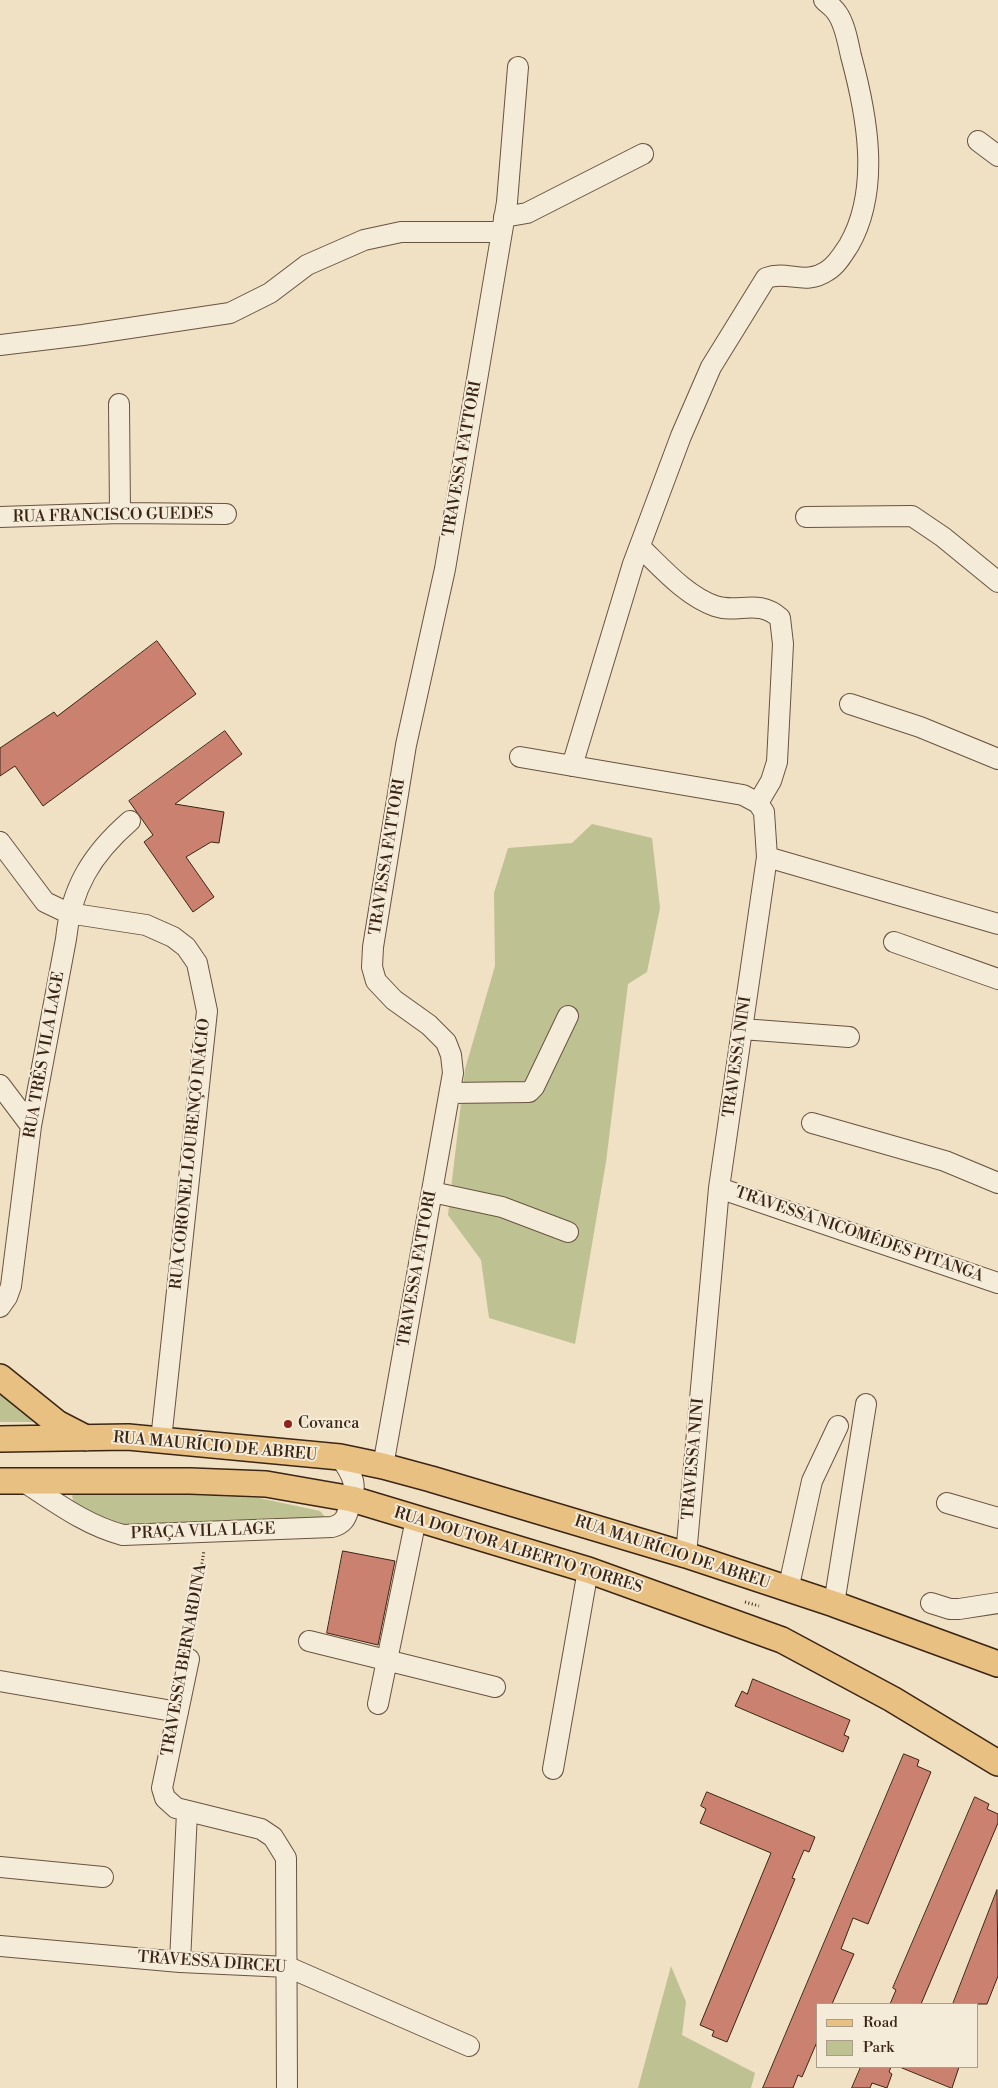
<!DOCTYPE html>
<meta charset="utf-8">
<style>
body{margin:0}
#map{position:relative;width:998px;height:2088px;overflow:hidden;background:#f0e0c4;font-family:"Libre Bodoni",serif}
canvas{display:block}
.legend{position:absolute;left:816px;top:2003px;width:162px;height:65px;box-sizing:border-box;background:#f5ebd9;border:1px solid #ab9c8a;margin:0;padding:6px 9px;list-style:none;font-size:15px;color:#3b2514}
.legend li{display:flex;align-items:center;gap:10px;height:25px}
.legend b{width:25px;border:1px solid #ab9c8a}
</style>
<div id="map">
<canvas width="998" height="2088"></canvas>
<ul class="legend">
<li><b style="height:6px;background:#e8c082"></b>Road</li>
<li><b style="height:14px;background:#bec191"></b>Park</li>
</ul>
</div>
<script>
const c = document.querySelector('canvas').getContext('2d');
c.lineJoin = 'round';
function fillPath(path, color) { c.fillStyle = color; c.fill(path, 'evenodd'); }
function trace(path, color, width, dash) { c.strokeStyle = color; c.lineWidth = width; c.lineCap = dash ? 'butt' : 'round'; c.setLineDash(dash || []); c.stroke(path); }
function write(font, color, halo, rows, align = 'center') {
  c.font = font + ' "Libre Bodoni",serif'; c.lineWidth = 4; c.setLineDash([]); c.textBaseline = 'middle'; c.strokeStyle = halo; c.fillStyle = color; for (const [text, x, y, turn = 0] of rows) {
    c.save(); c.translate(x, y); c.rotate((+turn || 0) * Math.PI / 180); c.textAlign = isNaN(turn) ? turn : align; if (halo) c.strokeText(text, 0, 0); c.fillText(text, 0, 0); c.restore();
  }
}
const green = new Path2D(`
 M592,824L652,838L660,908L647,972L628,984L606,1162L575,1344L489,1318L481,1260L448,1215L465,1069L495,966L494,893L508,848L572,843Z
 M0,1391L38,1422H0Z
 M78,1490L259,1498L320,1511L325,1517L318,1520L123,1525L109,1522L74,1504L72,1496Z
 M671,1966L686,2002L682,2035L755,2073L751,2088H638Z`);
const building = new Path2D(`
 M157,641L196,694L43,806L15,766L0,776V748L54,712L57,716Z
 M225,731L242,754L175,804L224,812L219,843L211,842L186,857L214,897L193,912L144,842L153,835L129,801Z
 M343,1551L395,1561L378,1645L327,1633Z
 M753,1679L850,1720L844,1735L849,1737L843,1752L735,1706L742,1691L747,1694Z
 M904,1754L919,1760L917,1766L931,1772L868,1924L853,1918L841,1949L854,1954L832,2004H817V2042L802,2077L798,2075L793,2088H763Z
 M707,1792L815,1837L809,1852L804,1850L792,1878L795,1879L727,2042L712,2036L714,2031L700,2025L771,1853L700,1823L706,1809L701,1806Z
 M975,1797L989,1804L987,1809L998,1814V1823L921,2004H890L896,1990L893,1988Z
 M997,1890L998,1976L987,2004H953Z
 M861,2067H891L889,2072L892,2074L887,2088L872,2083L870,2088H852Z
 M900,2067H959L952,2088Z`);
const path = new Path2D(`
 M745,1602L759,1606
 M191,1640L204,1550`);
const minor = new Path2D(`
 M978,141L998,156
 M504,217L527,213L643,154
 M0,345L83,335L230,313L270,293L307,265L364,240L401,232H501
 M119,404L120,513
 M0,517L120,513L226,514
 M806,517L912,516L943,537L998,582
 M640,547C661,567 686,596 715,606C738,614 758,598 780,618L783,644L777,762L771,781L758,803
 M850,704L920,727L998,759
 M520,757L743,795L758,803L764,812L767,857L719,1188L686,1555
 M572,766L633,564L681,436L711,367L766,278C788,270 805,286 827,271C837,265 843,254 849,245C881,189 867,115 851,56C848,43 845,24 837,13C834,8 828,4 824,0
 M0,842L45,902L68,913L146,925L173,937L186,947L197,963L207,1011L161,1440
 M767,857L998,924
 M894,942L998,979
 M742,1029L849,1037
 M0,1085L31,1126
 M450,1093L529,1092L534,1087L568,1016
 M812,1123L945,1161L998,1183
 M719,1188L998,1283
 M432,1192L502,1207L568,1232
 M0,1307L7,1297L11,1286L31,1126L66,939C71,888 92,854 130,821
 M383,1466L453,1073L451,1055L446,1042L429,1025L394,1000L376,981L372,967L373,947L406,745L445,569L507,202L518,67
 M21,1480C54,1501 85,1525 123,1535L332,1527C343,1524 346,1519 349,1508C358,1485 354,1477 340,1457
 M947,1503L998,1518
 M788,1590L812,1481L838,1426
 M931,1603L950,1609H959L998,1603
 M834,1604L866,1404
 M309,1641L495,1687
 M189,1659L162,1788L165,1798L176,1808L261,1829L273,1837L286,1858L287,2088
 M0,1681L178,1712
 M378,1704L416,1519
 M553,1769L588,1570
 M0,1867L103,1877
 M0,1946L180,1962L288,1967L469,2046
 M180,1962L187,1812`);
const major = new Path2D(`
 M0,1377L57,1423L86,1438
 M0,1439L128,1437L340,1457L383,1466L431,1479L686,1555L834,1604L998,1664
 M0,1481H190L266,1484L352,1499L588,1570L782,1640L892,1699L998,1763`);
const markers = [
 [288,1424,5,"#8f2418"]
];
const streetNames = [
 ["TRAVESSA FATTORI",463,459,-80],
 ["RUA FRANCISCO GUEDES",113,516,-1],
 ["TRAVESSA FATTORI",388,857,-81],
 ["RUA TRÊS VILA LAGE",45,1055,-80],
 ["TRAVESSA NINI",738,1057,-82],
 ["RUA CORONEL LOURENÇO INÁCIO",191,1154,-84],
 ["TRAVESSA NICOMÉDES PITANGA",859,1235,19],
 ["TRAVESSA FATTORI",418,1269,-80],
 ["RUA MAURÍCIO DE ABREU",215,1447,5],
 ["TRAVESSA NINI",694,1459,-85],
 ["PRAÇA VILA LAGE",203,1532,-2],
 ["RUA DOUTOR ALBERTO TORRES",518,1551,17],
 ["RUA MAURÍCIO DE ABREU",672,1553,18],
 ["TRAVESSA BERNARDINA",185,1660,-80],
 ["TRAVESSA DIRCEU",212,1963,4]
];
const poiNames = [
 ["Covanca",298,1424]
];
fillPath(green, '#bec191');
fillPath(building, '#cb8170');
trace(building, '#3b2514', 1);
trace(minor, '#685440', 22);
trace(major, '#3b2514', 28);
trace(path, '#3b2514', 3, [1, 2.5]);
trace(minor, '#f5ebd9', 20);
trace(major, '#e8c082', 25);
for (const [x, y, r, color] of markers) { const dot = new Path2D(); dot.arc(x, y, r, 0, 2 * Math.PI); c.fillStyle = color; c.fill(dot); trace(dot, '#f5ebd9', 2); }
write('16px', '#3b2514', '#f5ebd9', streetNames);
write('16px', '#3b2514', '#f5ebd9', poiNames, 'left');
</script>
